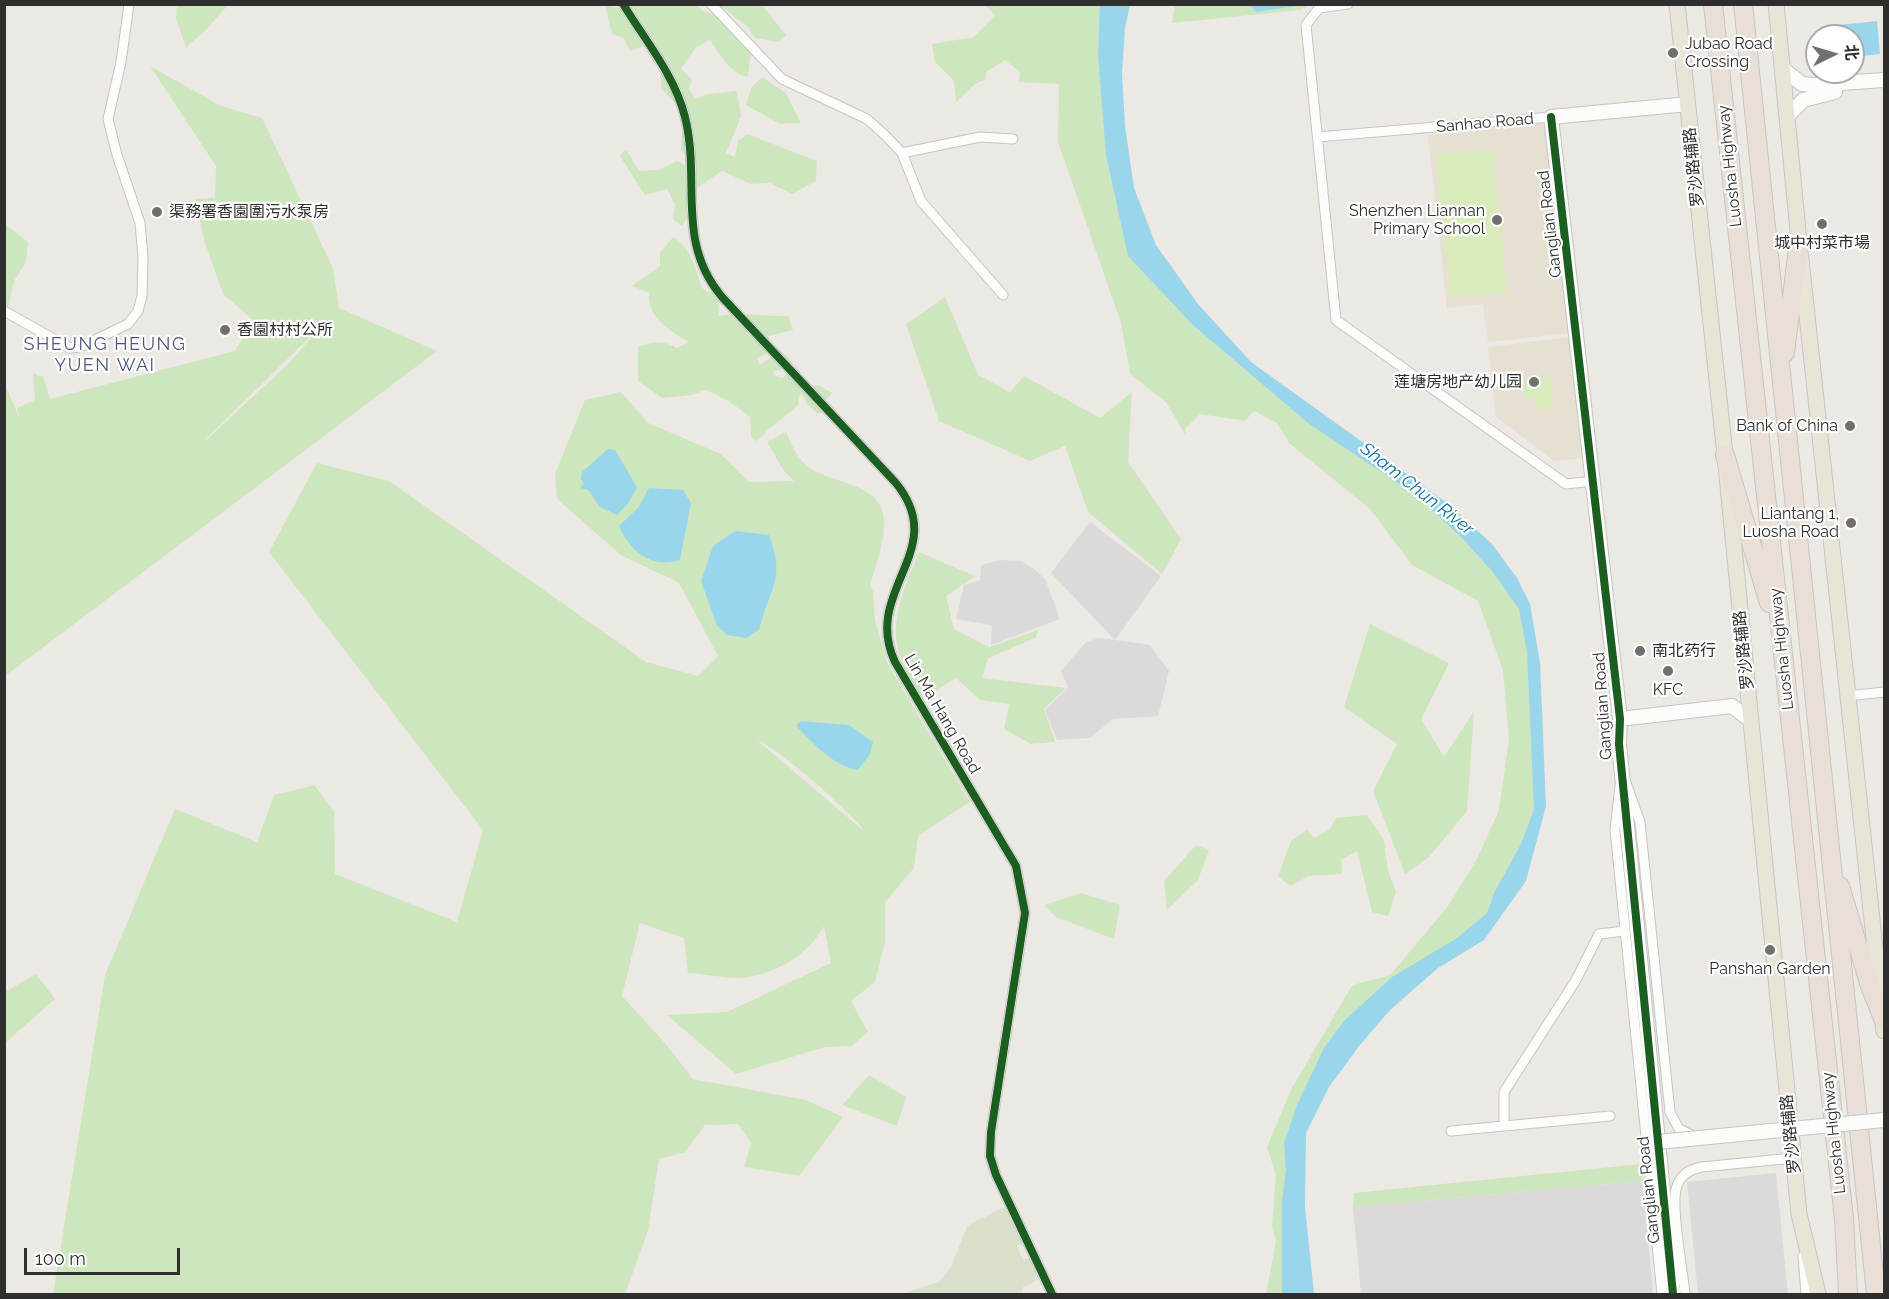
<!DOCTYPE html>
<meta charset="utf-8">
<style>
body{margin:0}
#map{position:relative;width:1889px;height:1299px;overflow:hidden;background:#ece8e4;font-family:Raleway,"Noto Sans SC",sans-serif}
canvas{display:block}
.frame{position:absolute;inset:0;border:6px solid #2e2e2e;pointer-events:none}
.north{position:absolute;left:1805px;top:24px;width:60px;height:60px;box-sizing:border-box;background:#fff;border:2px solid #ababab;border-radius:50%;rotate:85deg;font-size:16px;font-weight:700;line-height:24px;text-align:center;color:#2e2e2e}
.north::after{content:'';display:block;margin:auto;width:21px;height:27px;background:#706f6e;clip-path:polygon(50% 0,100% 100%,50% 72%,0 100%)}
.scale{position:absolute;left:24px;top:1248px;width:156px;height:27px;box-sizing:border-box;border:3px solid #2e2e2e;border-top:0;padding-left:8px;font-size:18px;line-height:21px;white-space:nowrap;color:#2e2e2e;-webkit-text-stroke:4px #fff;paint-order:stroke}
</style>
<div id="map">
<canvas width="1889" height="1299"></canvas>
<div class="frame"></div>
<div class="north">北</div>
<div class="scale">100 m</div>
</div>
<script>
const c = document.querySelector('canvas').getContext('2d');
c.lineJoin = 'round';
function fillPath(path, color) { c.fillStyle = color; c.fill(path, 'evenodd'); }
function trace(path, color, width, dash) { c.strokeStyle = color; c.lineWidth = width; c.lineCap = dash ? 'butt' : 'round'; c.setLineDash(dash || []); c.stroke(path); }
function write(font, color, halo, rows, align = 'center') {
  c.font = font + ' Raleway,"Noto Sans SC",sans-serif'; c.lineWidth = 4.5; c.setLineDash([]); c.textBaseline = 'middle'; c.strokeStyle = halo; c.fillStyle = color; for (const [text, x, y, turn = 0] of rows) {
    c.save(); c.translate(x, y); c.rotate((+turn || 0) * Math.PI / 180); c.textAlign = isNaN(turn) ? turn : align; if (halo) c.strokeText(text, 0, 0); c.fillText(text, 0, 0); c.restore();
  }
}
const industrial = new Path2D(`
 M1090,522L1161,576L1115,640L1150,645L1169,671L1158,716L1113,719L1090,738L1057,740L1045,710L1068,687L1061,671L1086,642L1099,638L1115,640L1051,573Z
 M1002,560L1021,561L1033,568L1045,579L1060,619L991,645L992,625L956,619L964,585L980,580L981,565Z
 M1776,1173L1788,1294H1698L1687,1182Z
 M1643,1181L1653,1294H1361L1353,1207Z`);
const education = new Path2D(`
 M1546,122L1570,333L1488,342L1483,304L1447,308L1428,135Z
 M1570,337L1584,458L1554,461L1496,417L1488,347Z`);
const green = new Path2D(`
 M177,5V4L228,5L204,32L186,47L176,19Z
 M605,5L622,9L626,5H695L705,12L729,17L752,42L748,77C731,74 719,54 710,40L696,47L681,69L692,79L689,89L696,99L708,94L737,91L741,116L726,153L735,157L738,141L747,134L817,161L816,181L792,194L770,183L751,184L722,171L692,191V210L682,226L673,219L675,204L667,189L645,195L620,156L626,149L639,171L659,170L677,161L696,171L681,150L683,112L661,88L660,69L644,46L630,51L624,38L612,34Z
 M719,5H762L786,35L778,42L755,38L748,27Z
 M985,5H1110L1139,255L1286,399L1453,514L1508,576L1537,664L1534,825L1499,906L1403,981L1302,1112L1306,1294H1266L1276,1241L1272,1225L1276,1175L1267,1147L1292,1088L1351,987C1364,979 1378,981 1391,974L1448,906L1477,859L1499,810L1509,739L1503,670L1478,601L1412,565L1370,509L1289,443L1277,423L1254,411L1245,421L1200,414L1186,428L1185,434L1166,402L1130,374L1121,323L1058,142L1059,84L1019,82L1020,72L1005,60L986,72V79L975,84L956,102L954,81L935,62L932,44L974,37L995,15Z
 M1175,5H1310L1300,10L1172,23Z
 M150,66L221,106L262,118L333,268L339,308L437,351L5,676V385L20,419L17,408L35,400L33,373L43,377L50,399L235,351L253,320L223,294L205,243L195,199L215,198L216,166ZM325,322L288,364L205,441V440Z
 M762,77L786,93L801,123L780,124L746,105L751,88Z
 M6,225L28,242L26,262L14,281L5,321Z
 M673,237C692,248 695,269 702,288L719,299L718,316C740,311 765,317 788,316L793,330L769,336L768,353L757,358L760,365L780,350L790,360L780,370L772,371L777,377L783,378L792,367L807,388L818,385L832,393L824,402L829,408L818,414L807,404L802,394L798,397L799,404C789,413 782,419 771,427C765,432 763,437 756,441L751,437L750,417L730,402L706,390L691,395L662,398L638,381V347C653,342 663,340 677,348L689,342C669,330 648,319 649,293L632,286L660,266V253Z
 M945,297L978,375L1010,392L1024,376L1100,418L1132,392L1128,462L1181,539L1162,574L1088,512L1065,446L1030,461L939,421L906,324Z
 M621,392L648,423L721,454L749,482L794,481L784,471L767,442L786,432C791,443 796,456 805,464C830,487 888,479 884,528C883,547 875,567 870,586L873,591L875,621L888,664L970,802L918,836L914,868L885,902V942L875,982L851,1001L868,1032L851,1046L825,1047L736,1074L667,1015L727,1012L831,963L824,926C809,953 781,971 749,977C731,980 707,974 688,973L684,938L640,923L622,996L665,1043L693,1079L806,1100L843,1117L799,1176L744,1167L751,1143L738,1124L705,1125L685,1152L659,1159L648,1231L625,1294H53L105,975L175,809L257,842L274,795L314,785L334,811L335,874L457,922L483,830L269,552L317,463L389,481L646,662L698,676L718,656L679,583L621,555L557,499L555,474L585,400ZM757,740C779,749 849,810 865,832Z
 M919,552L975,576L946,596L954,629L989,647L1039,630L1035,638L988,658L982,678L1066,688L1044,709L1055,742L1031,744L1004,729L1009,704L980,700L956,678L923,699C916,686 908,674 902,661C886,625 905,586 919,552Z
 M1370,624L1449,663L1421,719L1444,757L1474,711L1467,811L1429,857L1405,874L1373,791L1397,744L1344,707Z
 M1367,815L1384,841L1388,871L1396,892L1388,916L1372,912L1357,851L1341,860L1342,874L1309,876L1290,886L1278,876L1291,841L1307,830L1314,838L1329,830L1336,818Z
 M1196,845L1209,850L1198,880L1167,910L1164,881Z
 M1081,893L1120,905L1114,939L1056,917L1044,905Z
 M36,974L55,999L5,1043V992Z
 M869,1075L906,1097L897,1126L842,1105Z
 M1641,1164L1643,1181L1353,1207L1354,1193Z`);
const cemetery = new Path2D(`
 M1007,1206L1024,1242L1017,1246L1023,1260L1030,1257L1041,1278L1023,1287L1021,1294H902L939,1282L951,1267L967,1226Z`);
const pitch = new Path2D(`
 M1492,149L1507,292L1451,298L1435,155Z
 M1551,377L1554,408L1537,410L1536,398L1524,399L1521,380Z`);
const water = new Path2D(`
 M1100,5H1130L1125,28L1122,73L1125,126L1134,188L1156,245L1198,304L1251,362L1450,505L1492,544L1517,578L1530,604L1540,663L1546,806L1526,881L1484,940L1438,968L1390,1010L1360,1045L1329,1087L1306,1133L1305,1207L1314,1294H1282V1201L1286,1170L1284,1143L1297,1105L1324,1048L1344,1021L1392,977L1457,938L1487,913L1495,891L1521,844L1534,809L1527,652L1519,609L1492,571L1460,536L1417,496L1308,423L1193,325L1128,256L1106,155L1098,55Z
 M1250,5H1303L1256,12Z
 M1877,21L1880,54L1853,57V36H1821L1820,27Z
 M608,449L615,450L637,487L629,502L617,515L600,507L588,490L580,488L584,484L581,479L582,472Z
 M649,488L683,490L691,503L680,560C653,569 630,552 619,526L638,508Z
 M735,531L769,535C786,581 770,586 759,630L746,638L727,635L717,626L701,581L713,546Z
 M801,721L849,725L873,742L870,754L858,770C833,766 813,743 796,726Z`);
const street = new Path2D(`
 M623,4C645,40 675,76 685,117C701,181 675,241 722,297L895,482C952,550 861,590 895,662L1016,866L1025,913L991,1132L990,1156L996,1175L1052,1294
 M711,4L782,79L867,119L886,136L902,153L921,201L1003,295
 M1348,4L1319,8L1306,25L1336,320L1566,484L1593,481
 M1318,137L1551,117
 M902,153L980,137L1013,139
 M4,311L70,348L80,347L128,324L138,311L142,296L143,257L140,223L117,155L108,119L121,62L129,4
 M1847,696L1884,692
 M1625,780L1640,822L1670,1112L1679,1129L1694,1136
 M1620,786L1615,830L1662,1294
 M1504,1125V1092L1576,980L1599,934L1625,931
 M1451,1131L1610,1116
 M1803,1256L1806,1294
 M1685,1294C1683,1272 1670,1203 1677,1186C1681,1174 1691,1169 1702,1167L1783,1159L1794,1163`);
const secondary = new Path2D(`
 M1782,68L1802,84L1812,85L1884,80
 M1788,116L1803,100L1835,92
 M1620,719L1732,706L1750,720
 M1673,1294L1619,744L1620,719L1551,117L1688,104`);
const primary = new Path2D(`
 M1677,4L1725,455L1799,1214L1818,1294
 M1776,4L1799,241L1884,1031`);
const highway = new Path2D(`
 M1713,4L1844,1219L1848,1294
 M1743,4L1876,1294
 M1785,353L1799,241
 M1725,455L1769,603
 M1840,886L1870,986L1884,1021`);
const secondaryBridge = new Path2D(`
 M1658,1142L1884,1120`);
const cycleway = new Path2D(`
 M623,4C645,40 675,76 685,117C701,181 675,241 722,297L895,482C952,550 861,590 895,662L1016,866L1025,913L991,1132L990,1156L996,1175L1052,1294
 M1551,117L1620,719L1619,744L1673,1294`);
const markers = [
 [1673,53,6,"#706f6e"],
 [157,212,6,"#706f6e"],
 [1497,220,6,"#706f6e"],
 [1822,224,6,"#706f6e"],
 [225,330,6,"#706f6e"],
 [1534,382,6,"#706f6e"],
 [1850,426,6,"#706f6e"],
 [1851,523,6,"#706f6e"],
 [1640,651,6,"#706f6e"],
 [1668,671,6,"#706f6e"],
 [1770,950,6,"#706f6e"]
];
const poiNames = [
 ["Jubao Road",1685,44],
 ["Crossing",1685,62],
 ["Shenzhen Liannan",1485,211,"right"],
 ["Primary School",1485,229,"right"],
 ["渠務署香園圍污水泵房",169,212],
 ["城中村菜市場",1822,243,"center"],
 ["香園村村公所",237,330],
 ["莲塘房地产幼儿园",1522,382,"right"],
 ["Bank of China",1838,426,"right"],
 ["Liantang 1,",1839,514,"right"],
 ["Luosha Road",1839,532,"right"],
 ["南北药行",1652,651],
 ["KFC",1668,690,"center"],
 ["Panshan Garden",1770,969,"center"]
];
const streetNames = [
 ["Sanhao Road",1485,123,-5],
 ["Luosha Highway",1730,166,-96],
 ["罗沙路辅路",1694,167,-96],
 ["Ganglian Road",1550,224,-97],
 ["Luosha Highway",1782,649,-96],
 ["罗沙路辅路",1744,650,-96],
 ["Ganglian Road",1603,706,-94],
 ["Lin Ma Hang Road",942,714,60],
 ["Luosha Highway",1834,1133,-96],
 ["罗沙路辅路",1791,1134,-96],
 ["Ganglian Road",1649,1190,-96]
];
const neighbourhoodNames = [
 ["SHEUNG HEUNG",105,345],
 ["YUEN WAI",105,366]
];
const waterNames = [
 ["Sham Chun River",1417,489,38]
];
fillPath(industrial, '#dcd9db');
fillPath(education, '#e6e0d3');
fillPath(green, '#cee6be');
fillPath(cemetery, '#d8e0cc');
fillPath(pitch, '#d9eabb');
fillPath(water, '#99d6ec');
trace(street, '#c5c4c5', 11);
trace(secondary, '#c5c4c5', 16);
trace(primary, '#c6c5c4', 17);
trace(highway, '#c6c5c4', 20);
trace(street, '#fcfcfb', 9);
trace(secondary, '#fcfcfb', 14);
trace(primary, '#e8e4d6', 15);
trace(highway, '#eadfd6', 18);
trace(secondaryBridge, '#c5c4c5', 16, []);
trace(secondaryBridge, '#fcfcfb', 14);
trace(cycleway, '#1b5e20', 8);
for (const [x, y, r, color] of markers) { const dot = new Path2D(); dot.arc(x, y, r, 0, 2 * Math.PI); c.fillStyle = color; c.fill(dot); trace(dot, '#fff', 2); }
write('16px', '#2e2e2e', '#fff', poiNames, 'left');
write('16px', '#2e2e2e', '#fff', streetNames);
c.letterSpacing = '1.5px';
write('18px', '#4d5680', '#fff', neighbourhoodNames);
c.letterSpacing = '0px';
write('italic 18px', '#0d6fa3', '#fff', waterNames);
</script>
